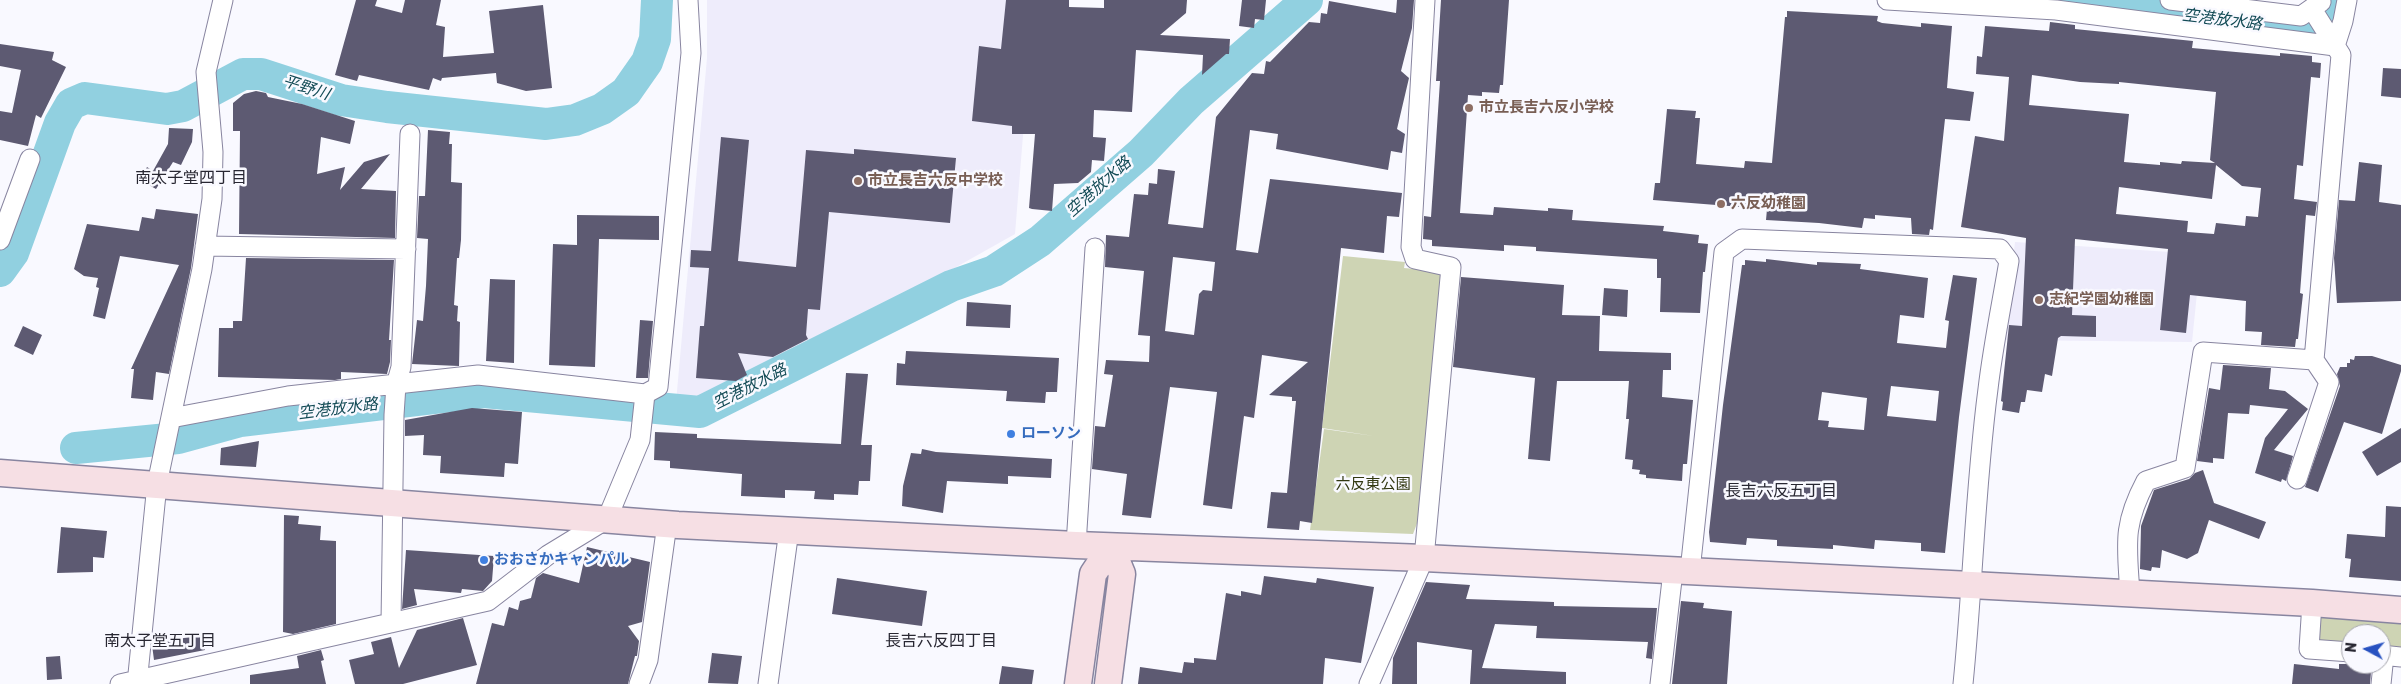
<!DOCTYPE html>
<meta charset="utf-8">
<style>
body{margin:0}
#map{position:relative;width:2401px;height:684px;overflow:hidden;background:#f9f9ff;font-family:Rubik,sans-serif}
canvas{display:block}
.north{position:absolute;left:2341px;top:624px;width:50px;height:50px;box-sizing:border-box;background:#f9f9ff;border:1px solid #a5a5ad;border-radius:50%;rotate:276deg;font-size:14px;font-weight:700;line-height:20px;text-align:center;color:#282732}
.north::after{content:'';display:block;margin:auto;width:18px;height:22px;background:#2852c1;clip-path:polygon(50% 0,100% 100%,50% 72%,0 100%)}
</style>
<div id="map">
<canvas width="2401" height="684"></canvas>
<div class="north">N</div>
</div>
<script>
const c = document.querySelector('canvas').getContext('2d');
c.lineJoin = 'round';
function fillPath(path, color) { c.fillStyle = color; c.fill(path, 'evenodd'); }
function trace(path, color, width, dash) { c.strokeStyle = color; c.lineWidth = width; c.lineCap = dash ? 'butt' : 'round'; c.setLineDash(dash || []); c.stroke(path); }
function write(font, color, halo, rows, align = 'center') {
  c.font = font + ' Rubik,"Noto Sans JP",sans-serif'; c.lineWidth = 5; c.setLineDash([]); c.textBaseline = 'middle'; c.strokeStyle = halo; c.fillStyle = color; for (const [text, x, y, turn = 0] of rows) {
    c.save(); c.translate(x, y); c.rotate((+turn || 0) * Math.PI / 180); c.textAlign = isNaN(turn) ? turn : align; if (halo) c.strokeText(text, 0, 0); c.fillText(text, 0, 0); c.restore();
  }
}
const built = new Path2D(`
 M707,0H1034L1015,234L903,297L696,402H676L707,58Z
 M2015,242L2201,254L2192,342L2005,340Z`);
const green = new Path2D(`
 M1343,256L1405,262L1404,268L1437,271L1444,280L1425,502L1413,534L1310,530L1324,429L1374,436L1322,428Z
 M2318,615L2401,621V648L2381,646V634H2351V643L2318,640Z`);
const river = new Path2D(`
 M2065,0L2304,30L2337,4L2338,0
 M0,271L13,253L60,123L71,104L85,98L167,109L183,106L243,74H261L341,100L387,107L546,124L575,120L602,109L626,92L647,62L655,39L657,0
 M76,448L178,438L240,421L484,392L700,412L951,286L994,271L1040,241L1141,153L1191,101L1307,0`);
const building = new Path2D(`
 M356,0H377L375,6L402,13L405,0H441L436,25L445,27L443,57L494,53L489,11L543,5L552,88L526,91L497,83L496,73L442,78L441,81L433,78L429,90L359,75L357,81L335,75Z
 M1006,0H1069V7L1104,8V0H1187L1186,13L1160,35L1230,39L1229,54H1226L1202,75L1203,55L1136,50L1132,112L1094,110L1093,137L1106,138L1104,161L1092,160L1091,172L1078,183L1054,184L1052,211L1032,209L1029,208L1035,134H1012V126L972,121L979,46L1001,49Z
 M1242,0H1266L1264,20L1255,19L1254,28L1239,26Z
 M1397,0H1414L1412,28L1401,71L1409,78L1397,129L1405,134L1402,153L1391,151L1388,170L1276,149L1278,134L1250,130L1236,250L1258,253L1270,179L1402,193L1399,217L1387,216L1384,253L1341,248L1312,523L1300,521L1299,530L1267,528L1271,492L1287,493L1296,401H1292V397L1269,395L1308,362L1262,355L1254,418L1244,416L1232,509L1203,505L1217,392L1170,387L1151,518L1122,515L1127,474L1092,469L1095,426L1105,427L1113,375L1104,374L1106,360L1149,362L1150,336L1138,335L1144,271L1105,267L1106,235L1129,237L1134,194L1148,195L1149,183L1157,184L1158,169L1175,171L1168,224L1203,228L1216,117L1252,73L1264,74L1266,61L1270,62L1309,22L1320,23L1321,13L1327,14L1329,1L1396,13ZM1173,257L1215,262L1212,291L1203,290L1199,294L1194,335L1165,331Z
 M1441,0H1509L1503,85H1500L1499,93L1482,92V96L1468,95L1460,213L1493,215L1494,207L1548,211V208L1573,210L1572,220L1664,226L1663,231L1699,235L1698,243L1708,244L1705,272H1703L1700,313L1660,312L1661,278H1657V259L1536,251V247L1504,245V251L1432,246V240L1423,239L1424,216L1431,217L1440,81H1436Z
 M1787,11L1878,16L1877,21L1882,23L1921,27V23L1952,26L1947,88L1974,92L1970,121L1945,119L1933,230L1930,229L1929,235L1912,234L1911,218L1875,215V219L1864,218L1862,228L1819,223L1766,220L1767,209L1653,200L1655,183H1660L1667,109L1696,111L1695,118H1700L1696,164L1744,168L1745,161L1772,163L1785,17H1787Z
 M2050,22L2075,25V29L2193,41L2192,48L2280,56V53L2312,56V62L2321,63L2320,78L2311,77L2303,166L2297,165L2294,199L2317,202L2315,216L2306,215L2300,293L2303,294L2298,339H2296L2295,347L2261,345L2262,332L2245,331L2246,301L2190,295L2186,333L2160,330L2168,249L2075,239L2072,315L2096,316V337L2061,336L2058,338L2052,376L2045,374L2042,392L2027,390L2025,402H2021L2019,413L2002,410L2003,402L2001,401L2009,325L2022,326L2026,238L1961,227L1975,136L2004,141L2009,77L1976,74L1977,56L1982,57L1985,26L2049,31ZM2032,75L2080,82L2119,84V82L2216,92L2210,160L2215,163L2182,161L2181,164L2160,162V165L2124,162L2129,114L2029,105ZM2216,165L2242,186L2261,188L2258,217L2246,216L2245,226L2216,223L2214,234L2187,232L2188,221L2116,214L2119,187L2212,199Z
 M0,44L54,52L52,60L66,67L41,118L36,115L28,146L0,140V111L12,113L21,70L0,66Z
 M2383,68L2401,69V98L2381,96Z
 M256,91L266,93L268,97L302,104L355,121L350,144L321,137L317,174L345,167L340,190L364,162L390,154L361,189L396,191L395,238L239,234L240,131H233V103L244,94Z
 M169,128L193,129L192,142L181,165L173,162L156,189L140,180L147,167L153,171L168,144Z
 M428,130L450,132L449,144H452L451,182L462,183L461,240L459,258H457L454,305L458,306L457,321L460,322L459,366L412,364L417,320L423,321L426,286L428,239L417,238L419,196H425Z
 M721,137L749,140L738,261L796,267L806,150L854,154V149L956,158L950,223L829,212L820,310L808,309L806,335L808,339L773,357L738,353L747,375L736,381L696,378L700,326H704L709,268L690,267L691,250L711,251Z
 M2359,162L2382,165L2379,202L2401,205V301L2337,303L2334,258L2339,200L2355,201Z
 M156,209L198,214L191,268L169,374L156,372L153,400L131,398L134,369H131L179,265L120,256L105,319L93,316L99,288L96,287L98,278L84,276L74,269L87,224L139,231L142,217L154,219Z
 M577,215L659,216V240L599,239L595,367L549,365L553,244L577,245Z
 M246,258L394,260L389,340H391L390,362L387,374L341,372V379L335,380L218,377L219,328H233V321H242Z
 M1766,259L1817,265V262L1861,264L1860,269L1928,278L1924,318L1900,315L1897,343L1946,348L1949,321L1945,320L1953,275L1977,278L1959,417L1945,553L1921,551V543L1875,540L1874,549L1833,545V549L1777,546V540L1747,538L1746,545L1710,542L1709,532L1723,405L1742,265H1745V260L1766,262ZM1891,386L1939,391L1936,421L1887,416ZM1822,392L1867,398L1864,430L1828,427L1829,421L1818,420Z
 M1461,277L1564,285L1562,315L1600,316L1599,351L1671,353V370H1663L1662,397L1693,400L1687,464H1683L1682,481L1646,478V475L1639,474L1640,470L1632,469L1633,460L1625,459L1629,419H1626L1629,381H1557L1550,461L1528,459L1535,378L1453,367Z
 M490,279L515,280L514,363L486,361Z
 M1604,288L1628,290L1627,317L1602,315Z
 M967,302L1011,305L1010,328L966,326Z
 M640,320L653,321L648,378H636Z
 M23,326L42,335L33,355L14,346Z
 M906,351L1059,358L1057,392H1046L1045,403L1006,401L1007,391L896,385L897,363L905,364Z
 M2355,356H2372L2401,365V371L2382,434L2344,422L2318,492L2305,487L2340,386L2337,374L2340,367H2347V363H2350V359L2354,360Z
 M2223,365L2271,368L2269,389L2285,391L2308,409L2274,450L2293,456L2286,481L2282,479L2281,482L2255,473L2265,438L2288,409L2250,405L2249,414L2228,413L2224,459L2213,458V463L2197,461L2209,388L2220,390Z
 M846,373L868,374L861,445H872L870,481H859L858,495L834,494V500L814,499L815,491L785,490V498L741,496L742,474L670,468V461L654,460L655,432L697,434V438L841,444Z
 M472,408L522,412L518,464L505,463L504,477L440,473L441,456L423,455L424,435L405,436V420Z
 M2401,428V462L2377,476L2362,452Z
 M259,441L256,467L220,465L221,448Z
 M922,449L936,452L1052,459L1051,478L1008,476V484L947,481L943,513L902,506L903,486L911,453L921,454Z
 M2203,470L2214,503L2266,522L2259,539L2209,520L2198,553L2187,559L2162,550L2160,568L2152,567L2151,571L2140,569L2141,526L2154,490L2189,479L2195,473Z
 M2386,506L2401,507V581L2349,577L2351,559L2345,558L2347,534L2385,537Z
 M284,515L299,516L298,524L321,526L320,540L336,541V624L293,634L283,632Z
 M61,527L107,531L104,558L93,557V572L57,573Z
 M587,547L650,562L642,622L628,626L639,641L637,656H635L628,684H476L492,623L504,626L509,607L518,610L520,601L531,598L536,578L543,573L579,583Z
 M406,550L494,556L492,581L483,591L462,589L461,593L414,589L417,605L402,609Z
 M1264,576L1316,583L1317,578L1374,587L1361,663L1325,658L1323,684H1138L1140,667L1182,673L1184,662L1194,663V658L1216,660L1226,593L1241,596V591L1261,595Z
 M837,578L927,591L922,626L832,614Z
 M1426,582L1470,585L1466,599L1554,602V606L1657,608L1652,659L1646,658L1648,642L1536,638L1537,626L1495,624L1482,668L1566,672V684H1470L1472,650L1417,642V684H1392L1393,658Z
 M1681,601L1704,603L1703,608L1732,611L1727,684H1672Z
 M463,618L477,665L403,684H355L349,660L374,654L371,642L391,637L399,668L417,630Z
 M202,634L205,650L154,660L152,645Z
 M321,650L324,660L321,661L326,684H250V675L299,668L297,656Z
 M712,653L742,656L738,684L708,683Z
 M60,656L62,679L47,680L46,657Z
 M2294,664L2339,669V664H2364L2363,671L2371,672L2370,684H2292Z
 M1002,666L1034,670L1032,684H999Z`);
const street = new Path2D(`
 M1887,0L2056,10L2335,46
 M2170,0L2301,16L2321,2
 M2335,46L2343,21L2347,0
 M0,240L30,159
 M205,246L406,249
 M171,418L288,396L478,375L645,394
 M2297,479L2329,382L2314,360L2341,55L2312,9
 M1076,545L1095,248
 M1690,571L1724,252L1742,239L2000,249L2009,261C2002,303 1993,346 1988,389C1975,487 1973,586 1963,684
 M2130,594C2127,545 2122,526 2146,481L2185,468L2203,352L2314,360
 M2312,603L2309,649L2351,652
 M391,623L394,415L396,385L401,367L410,134
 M2381,655L2401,657
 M120,684L488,601L548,555L607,519L640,440L645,394L658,387L691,53L688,0
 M137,684L157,484L202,269L212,199L213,152L206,72L223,0
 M639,684L648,660L667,524
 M768,684L789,530
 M1369,684L1424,558L1451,267L1415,259L1411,247L1425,0
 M1660,684L1673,571
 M2381,684L2384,655`);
const secondary = new Path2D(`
 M0,473L678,525L1076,545L1424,558L1971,585L2312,603L2401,610
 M1078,684L1093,574L1111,547
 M1108,684L1122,574L1111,547`);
const markers = [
 [1469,108,5,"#8d6e63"],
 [858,181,5,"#8d6e63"],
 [1721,204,5,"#8d6e63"],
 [2039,300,5,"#8d6e63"],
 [1011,434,5,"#3f7fe0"],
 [484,560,5,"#3f7fe0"]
];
const educationNames = [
 ["市立長吉六反小学校",1479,108],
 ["市立長吉六反中学校",868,181],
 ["六反幼稚園",1731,204],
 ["志紀学園幼稚園",2049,300]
];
const shopNames = [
 ["ローソン",1021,434],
 ["おおさかキャンパル",494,560]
];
const parkNames = [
 ["六反東公園",1373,485]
];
const waterNames = [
 ["空港放水路",2222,20,7],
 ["平野川",306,88,18],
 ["空港放水路",1099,187,-42],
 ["空港放水路",750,387,-27],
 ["空港放水路",338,409,-7]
];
const neighbourhoodNames = [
 ["南太子堂四丁目",191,178],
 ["長吉六反五丁目",1781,491],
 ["南太子堂五丁目",160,641],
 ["長吉六反四丁目",941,641]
];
fillPath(built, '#eeecfb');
fillPath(green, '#ced4b4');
trace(river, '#91d0e0', 32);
fillPath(building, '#5d5a72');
trace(street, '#8885a0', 21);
trace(secondary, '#8885a0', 29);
trace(street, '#fff', 19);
trace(secondary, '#f6dfe4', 26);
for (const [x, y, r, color] of markers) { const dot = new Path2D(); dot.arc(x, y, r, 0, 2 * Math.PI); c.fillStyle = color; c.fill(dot); trace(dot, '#f9f9ff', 2); }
write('bold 15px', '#785e54', '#f9f9ff', educationNames, 'left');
write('bold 15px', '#366cbe', '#f9f9ff', shopNames, 'left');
write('15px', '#323811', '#f9f9ff', parkNames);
write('italic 16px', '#134b56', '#f9f9ff', waterNames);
write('16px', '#282732', '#f9f9ff', neighbourhoodNames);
</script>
